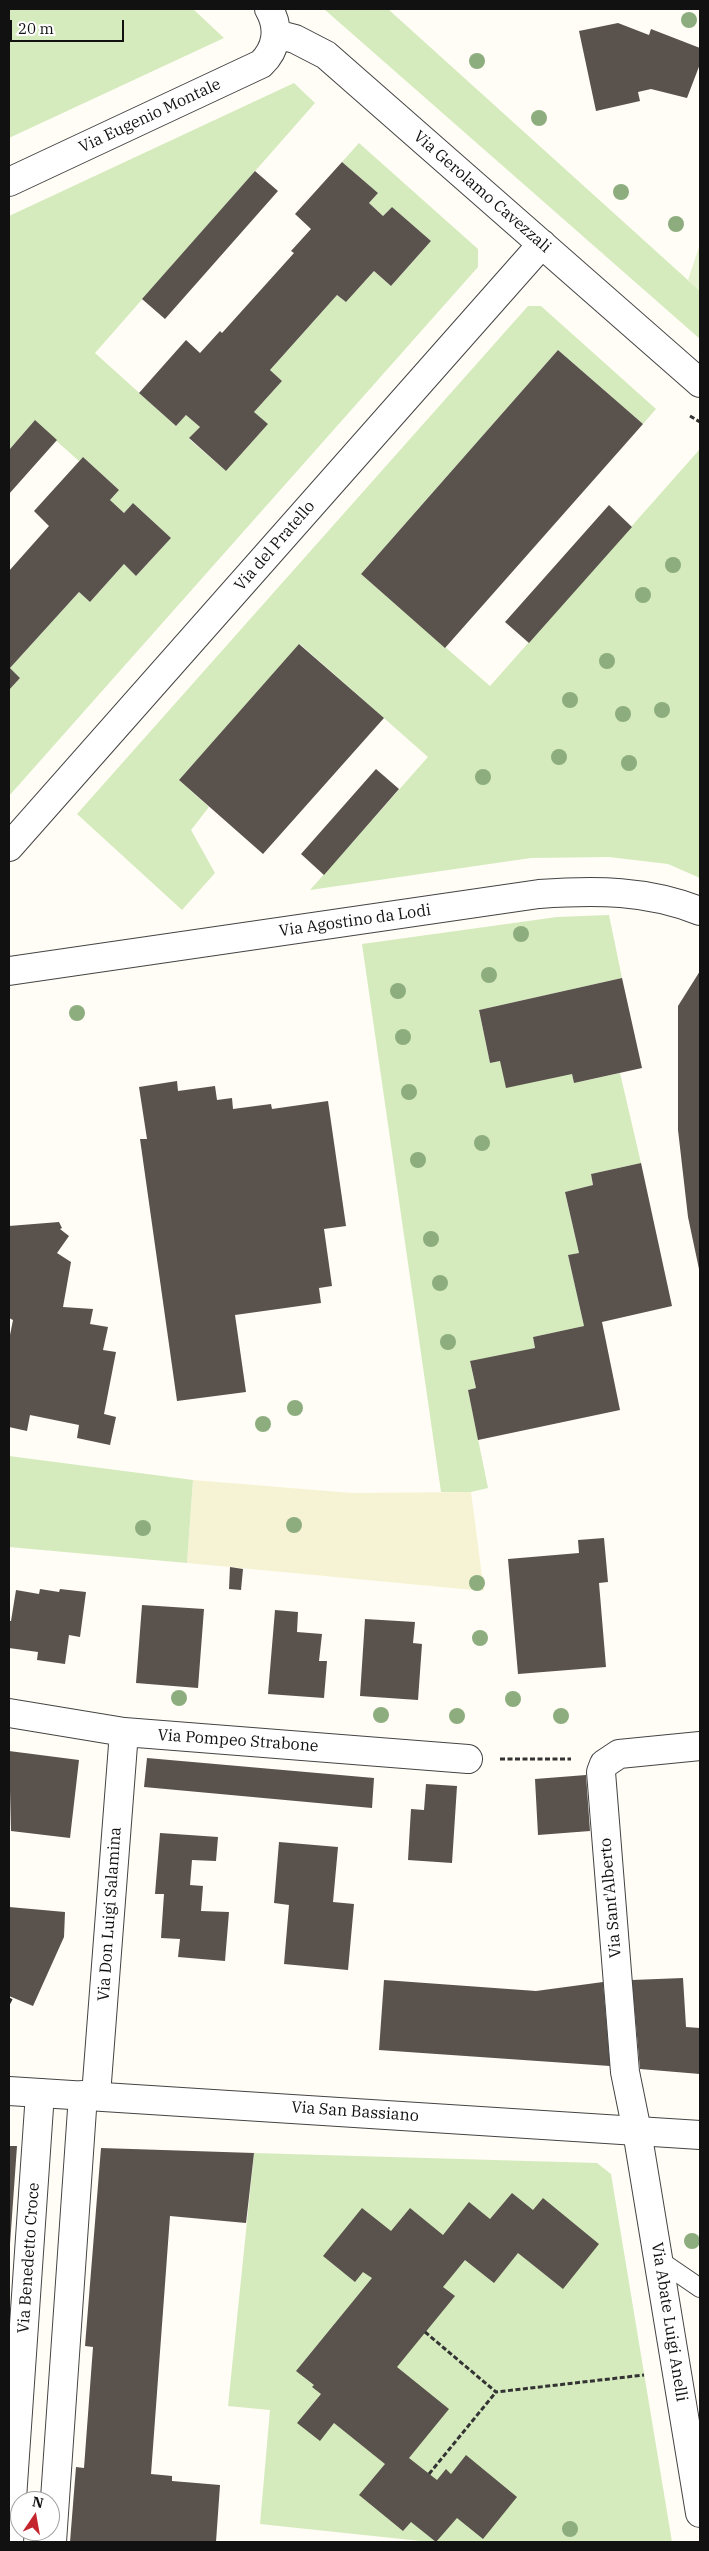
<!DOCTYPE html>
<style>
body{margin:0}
#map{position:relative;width:709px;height:2551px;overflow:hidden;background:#fffdf5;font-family:"IBM Plex Serif",serif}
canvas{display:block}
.frame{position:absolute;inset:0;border:10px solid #111;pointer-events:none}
.north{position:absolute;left:10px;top:2491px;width:50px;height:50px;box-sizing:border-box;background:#fff;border:1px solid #a0a0a0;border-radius:50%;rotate:12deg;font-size:14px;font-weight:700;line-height:20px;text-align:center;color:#111}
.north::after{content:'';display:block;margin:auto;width:18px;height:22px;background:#c4262e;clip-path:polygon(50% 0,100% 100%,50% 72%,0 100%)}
.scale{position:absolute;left:10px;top:20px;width:114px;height:22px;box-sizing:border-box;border:2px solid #111;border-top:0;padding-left:6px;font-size:15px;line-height:18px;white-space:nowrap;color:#111;-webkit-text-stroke:4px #fff;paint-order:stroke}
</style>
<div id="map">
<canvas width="709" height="2551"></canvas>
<div class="frame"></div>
<div class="north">N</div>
<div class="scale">20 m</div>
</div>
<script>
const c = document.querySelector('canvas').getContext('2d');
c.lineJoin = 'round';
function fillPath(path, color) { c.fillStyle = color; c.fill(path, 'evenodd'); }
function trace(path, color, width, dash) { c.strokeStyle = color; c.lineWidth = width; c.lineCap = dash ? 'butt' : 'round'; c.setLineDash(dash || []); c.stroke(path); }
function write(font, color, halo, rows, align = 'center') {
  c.font = font + ' "IBM Plex Serif",serif'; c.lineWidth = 5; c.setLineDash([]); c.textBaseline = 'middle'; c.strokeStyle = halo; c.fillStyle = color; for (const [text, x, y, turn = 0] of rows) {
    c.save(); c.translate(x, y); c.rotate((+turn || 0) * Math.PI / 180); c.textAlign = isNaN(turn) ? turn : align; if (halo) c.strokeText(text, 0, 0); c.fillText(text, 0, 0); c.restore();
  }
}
const farmland = new Path2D(`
 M193,1480L352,1493L471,1492L484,1591L187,1563Z`);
const green = new Path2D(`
 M9,9H193L224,38L9,138Z
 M324,9H388L700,291V339Z
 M294,83L315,103L95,353L176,426L186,415L200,427L189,439L226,471L268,424L254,412L282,381L270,370L337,295L346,302L374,271L391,286L431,241L392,207L383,216L369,203L378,193L342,162L359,143L478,249V267L9,796V690L20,678L10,668L79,592L90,602L124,564L136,576L171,538L133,503L124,513L110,500L119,490L83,457L79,461L34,421L9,450V216Z
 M528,306H541L656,409L643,424L558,350L361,574L490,686L700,449V878L668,864L609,857L531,858L310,890L428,757L300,644L179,780L209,807L191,830L215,873L182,910L77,814Z
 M609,915L622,978L479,1010L490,1063L500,1061L572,1074L574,1083L620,1073L641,1163L591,1174L593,1185L565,1192L579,1253L568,1255L584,1326L533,1337L535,1348L470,1362L476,1388L468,1390L488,1488L471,1492H441L362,944L557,917Z
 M9,1456L193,1480L187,1563L9,1547Z
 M254,2153L597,2163L611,2174L672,2542H430L260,2524L270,2410L228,2406Z`);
const pitch = new Path2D(`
 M700,244V291L688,280Z`);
const building = new Path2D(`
 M618,23L649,35L651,29L700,48V64L687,98L651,89L638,92L640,101L596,111L579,31Z
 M342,162L378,193L369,203L383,216L392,207L431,241L391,286L374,271L346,302L337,295L270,370L282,381L254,412L268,424L226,471L189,438L200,427L186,415L176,426L139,393L186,340L200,353L220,331L222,333L294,253L291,251L311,229L295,214Z
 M255,171L278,191L165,319L142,299Z
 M558,350L643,424L445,648L361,574Z
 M35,420L57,440L9,494V450Z
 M83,457L119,490L110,500L124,513L133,503L171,538L136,576L124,564L90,602L79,592L10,668L20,678L9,690V571L49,526L34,511Z
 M609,505L632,527L529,643L505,622Z
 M299,644L384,718L263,854L179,780Z
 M376,769L399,789L324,875L301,854Z
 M700,971V1269H699L688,1217L678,1130V1006Z
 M622,978L642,1068L574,1083L572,1074L506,1088L500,1061L490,1063L479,1010Z
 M177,1081L178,1091L215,1086L217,1100L232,1098L233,1109L271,1104L272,1109L328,1101L346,1226L324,1229L332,1286L319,1288L321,1303L235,1315L246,1392L177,1401L140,1139H147L139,1087Z
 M641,1163L672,1306L602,1322L620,1410L478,1440L468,1390L476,1388L470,1361L535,1348L533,1337L584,1326L568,1255L579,1253L565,1192L593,1185L591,1174Z
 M59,1222L62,1228L60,1229L69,1236L57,1253L71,1262L63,1307L93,1309L90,1324L108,1327L103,1350L116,1352L104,1414L116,1417L110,1445L77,1438L79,1425L30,1415L27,1431L9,1427V1340L13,1320L9,1318V1226Z
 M604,1538L608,1582L599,1583L606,1667L518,1674L508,1559L579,1553L578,1540Z
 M230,1567L243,1569L241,1590L229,1589Z
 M40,1589L59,1592L60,1589L86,1592L80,1637L69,1635L65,1664L37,1660L38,1652L9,1648V1621H11L16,1590L39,1594Z
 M142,1605L204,1609L198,1688L136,1683Z
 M275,1610L298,1612L297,1632L322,1634L319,1661H327L324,1698L268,1694Z
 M365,1619L415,1622L413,1643L422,1644L418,1700L360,1696Z
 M9,1751L79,1760L70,1838L11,1831Z
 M147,1758L374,1778L372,1808L144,1787Z
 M586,1775L590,1831L538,1835L535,1779Z
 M426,1784L457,1786L452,1863L408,1860L411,1809L424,1810Z
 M160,1833L218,1837L216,1861L192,1860L190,1885L203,1886L201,1911L229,1912L225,1961L178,1957L180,1939L161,1938L164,1894H155Z
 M279,1842L338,1847L333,1902L354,1904L348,1970L284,1964L289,1905L274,1903Z
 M9,1907L65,1912L64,1937L33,2006L9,1996Z
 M683,1978L686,2027L700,2028V2074L640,2069L632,1980Z
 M384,1980L536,1991L603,1982L610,2066L379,2050Z
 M9,2146H17L10,2244H9Z
 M101,2148L254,2153L246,2223L170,2216L151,2474L172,2476V2481L220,2485L216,2542H70L76,2467L84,2468L93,2347L85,2346Z
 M512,2193L533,2210L543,2198L599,2244L563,2289L518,2253L494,2283L465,2260L443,2287L455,2296L397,2367L449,2409L409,2458L437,2480L446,2469L451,2474L466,2455L517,2497L483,2539L457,2518L436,2542L411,2522L403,2531L359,2495L385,2464L334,2423L320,2441L297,2423L321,2394L312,2387L314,2385L296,2371L372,2278L363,2272L355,2282L323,2256L362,2208L391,2231L410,2208L443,2235L469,2202L490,2219Z`);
const path = new Path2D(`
 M690,416L700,422
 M500,1759H571
 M9,2003L12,1997
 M425,2332L496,2392L644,2375
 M429,2474L496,2392`);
const service = new Path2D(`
 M659,2260L700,2288`);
const minor = new Path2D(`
 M276,34L295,39L326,55L700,383
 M9,182L261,64C277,49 280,28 269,9
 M9,847L542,244
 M9,971L539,894C596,890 647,890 700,911
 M9,1713L124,1732L468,1759
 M700,1746L619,1754L604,1764L601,1772L625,2072L637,2131L700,2513
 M96,2095L124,1732
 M9,2542L40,2093
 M52,2542L83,2095`);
const tertiary = new Path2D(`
 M9,2091L700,2135`);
const trees = [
 [689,20],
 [477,61],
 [539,118],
 [621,192],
 [676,224],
 [673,565],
 [643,595],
 [607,661],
 [570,700],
 [662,710],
 [623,714],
 [559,757],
 [629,763],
 [483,777],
 [521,934],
 [489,975],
 [398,991],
 [77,1013],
 [403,1037],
 [409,1092],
 [482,1143],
 [418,1160],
 [431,1239],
 [440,1283],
 [448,1342],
 [295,1408],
 [263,1424],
 [294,1525],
 [143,1528],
 [477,1583],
 [480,1638],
 [179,1698],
 [513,1699],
 [381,1715],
 [457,1716],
 [561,1716],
 [692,2241],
 [570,2529]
];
const streetNames = [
 ["Via Eugenio Montale",150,116,-25],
 ["Via Gerolamo Cavezzali",482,192,41],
 ["Via del Pratello",275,546,-49],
 ["Via Agostino da Lodi",355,921,-8],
 ["Via Pompeo Strabone",238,1741,4],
 ["Via Sant'Alberto",611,1898,-95],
 ["Via Don Luigi Salamina",110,1914,-86],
 ["Via San Bassiano",355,2112,4],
 ["Via Benedetto Croce",29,2258,-86],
 ["Via Abate Luigi Anelli",669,2322,81]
];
fillPath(farmland, '#f6f3d4');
fillPath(green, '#d5ebbd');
fillPath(pitch, '#e6f2cf');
fillPath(building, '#5a524d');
trace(service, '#444', 20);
trace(minor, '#444', 30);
trace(tertiary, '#444', 30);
trace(path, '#333', 3, [5, 2.5]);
trace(service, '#fff', 18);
trace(minor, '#fff', 28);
trace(tertiary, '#fff', 28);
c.fillStyle = '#8dad7f';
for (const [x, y] of trees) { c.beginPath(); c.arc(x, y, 8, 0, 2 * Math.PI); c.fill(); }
write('16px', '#111', '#fff', streetNames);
</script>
